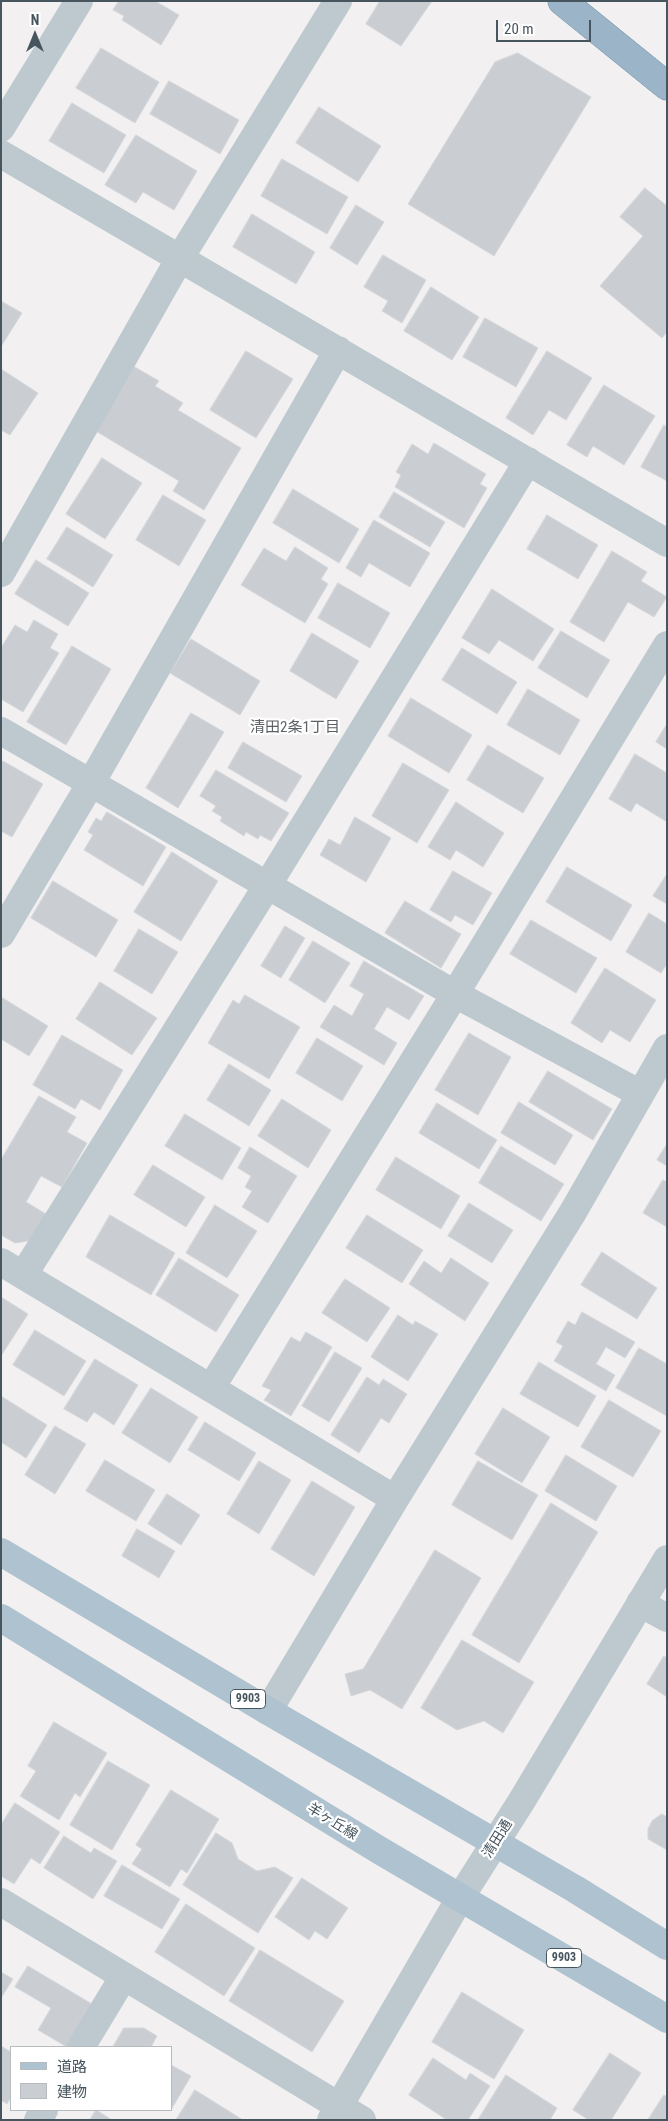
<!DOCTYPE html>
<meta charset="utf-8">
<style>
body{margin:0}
#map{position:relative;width:668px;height:2121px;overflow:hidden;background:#f2f0f0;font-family:"Roboto Condensed","Noto Sans JP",sans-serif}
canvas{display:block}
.frame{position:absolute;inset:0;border:2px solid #47555e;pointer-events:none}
.legend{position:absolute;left:10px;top:2046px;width:162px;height:65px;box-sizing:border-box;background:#fff;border:1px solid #b5bbbf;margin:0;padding:6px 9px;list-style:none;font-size:15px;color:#47555e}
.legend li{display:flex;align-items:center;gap:10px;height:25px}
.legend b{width:25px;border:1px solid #b5bbbf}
.north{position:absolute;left:10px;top:10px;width:50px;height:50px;-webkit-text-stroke:4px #fff;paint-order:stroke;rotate:0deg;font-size:14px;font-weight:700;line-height:20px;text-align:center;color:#47555e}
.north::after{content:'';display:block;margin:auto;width:18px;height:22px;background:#47555e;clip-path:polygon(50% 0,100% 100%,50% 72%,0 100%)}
.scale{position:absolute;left:496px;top:20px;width:95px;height:22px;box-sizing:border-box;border:2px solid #47555e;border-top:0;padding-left:6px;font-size:15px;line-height:18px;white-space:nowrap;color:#47555e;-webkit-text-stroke:4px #fff;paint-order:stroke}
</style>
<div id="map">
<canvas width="668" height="2121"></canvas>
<div class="frame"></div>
<ul class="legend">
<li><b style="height:6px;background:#afc2cf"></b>道路</li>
<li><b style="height:14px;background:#caced2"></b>建物</li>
</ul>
<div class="north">N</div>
<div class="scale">20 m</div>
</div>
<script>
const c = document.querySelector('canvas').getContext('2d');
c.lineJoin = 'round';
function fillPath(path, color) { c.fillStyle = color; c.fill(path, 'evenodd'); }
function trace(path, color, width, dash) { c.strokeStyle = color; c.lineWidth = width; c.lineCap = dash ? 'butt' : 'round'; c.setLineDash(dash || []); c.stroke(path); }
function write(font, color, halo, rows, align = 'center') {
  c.font = font + ' "Roboto Condensed","Noto Sans JP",sans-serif'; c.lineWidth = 4.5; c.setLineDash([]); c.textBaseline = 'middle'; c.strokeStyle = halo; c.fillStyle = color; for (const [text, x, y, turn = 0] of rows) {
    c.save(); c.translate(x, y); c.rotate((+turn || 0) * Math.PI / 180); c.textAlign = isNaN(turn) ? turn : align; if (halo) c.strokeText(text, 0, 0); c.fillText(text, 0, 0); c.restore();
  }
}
const building = new Path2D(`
 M119,1H155L179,15L161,45L122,20L124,16L113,10Z
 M380,1H432L401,46L366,24Z
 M101,48L159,82L135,123L76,88Z
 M518,53L591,97L494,256L408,204L495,62Z
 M169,81L239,120L220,154L150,114Z
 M72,103L126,135L104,173L49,141Z
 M319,107L381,146L358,182L296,143Z
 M136,135L197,171L174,210L143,192L136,203L105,185Z
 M282,159L348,197L327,234L261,196Z
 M645,188L667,206V332L662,338L600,286L643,236L620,217Z
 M356,205L384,222L357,265L330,248Z
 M252,214L315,252L296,284L233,247Z
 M383,255L426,280L402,323L382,311L388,301L364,287Z
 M431,287L479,317L452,360L404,331Z
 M1,301L22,313L2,345L1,344Z
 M485,318L538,348L516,387L463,357Z
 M246,351L293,379L256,438L210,410Z
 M547,351L592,378L566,420L549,410L533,435L506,418Z
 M133,366L159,381L155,386L183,403L178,410L241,448L204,510L173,491L179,481L94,430Z
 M1,369L38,393L10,435L1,430Z
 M604,385L655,416L624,465L593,446L587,457L567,445Z
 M664,425L667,427V481L641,467Z
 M434,443L486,474L480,484L487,488L464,528L395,487L401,475L396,472L412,444L428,454Z
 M102,458L142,483L105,539L66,514Z
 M293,489L359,529L339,563L273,523Z
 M394,492L445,522L430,547L379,517Z
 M163,495L206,520L179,566L136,540Z
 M547,515L598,545L578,579L527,549Z
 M374,520L430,553L410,587L369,563L361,577L346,568Z
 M67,527L113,555L93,587L47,559Z
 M295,547L328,568L321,579L328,584L305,623L241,585L264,548L286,561Z
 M612,551L647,572L641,581L667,597L654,617L628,602L604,642L570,622Z
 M36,560L89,593L68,626L15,594Z
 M338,583L390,613L370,648L318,618Z
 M492,589L554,629L533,661L499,640L489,654L462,638Z
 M34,620L58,634L50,648L59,653L23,712L1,699V648L15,625L27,632Z
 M561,631L610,660L587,698L538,668Z
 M312,633L359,661L336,699L290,671Z
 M191,639L260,681L240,715L170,673Z
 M72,646L111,669L66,745L27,722Z
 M462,648L517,682L497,714L442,680Z
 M528,689L580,720L560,755L507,725Z
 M411,698L472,735L449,773L388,736Z
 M191,713L224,732L178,808L146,788Z
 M667,724V749L656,742Z
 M243,742L302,776L286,802L228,768Z
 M488,745L544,778L523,813L467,780Z
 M635,754L667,773V822L636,803L631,812L609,799Z
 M3,761L43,784L12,837L1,831V764Z
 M403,763L449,790L417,843L372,816Z
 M216,770L289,813L271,841L260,835L258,839L246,832L244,836L220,821L222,817L212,811L216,806L200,796Z
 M456,802L504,833L483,867L456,850L450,860L428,847Z
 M107,812L166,847L143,886L84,850L93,835L88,832L96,818L101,821Z
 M355,817L391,838L366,882L320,855L329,839L340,845Z
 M172,852L218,881L181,941L134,912Z
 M567,867L632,905L611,941L546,902Z
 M453,871L492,893L473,925L455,915L451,922L430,910Z
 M667,874V904L653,896Z
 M53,881L118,920L96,957L31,918Z
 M405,901L461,934L441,968L385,933Z
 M649,913L667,924V964L661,973L626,952Z
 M531,920L597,958L576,993L510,954Z
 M285,926L305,938L281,978L261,966Z
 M139,929L178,952L152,994L114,971Z
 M313,941L350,963L325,1003L289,980Z
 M364,961L424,996L409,1020L387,1007L374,1029L397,1043L384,1065L320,1027L334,1005L352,1016L364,994L350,986Z
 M605,968L656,1000L630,1042L610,1030L602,1043L571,1023Z
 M100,982L157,1018L132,1055L76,1019Z
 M245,995L300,1027L269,1079L208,1043L233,1000L239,1004Z
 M1,997L48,1026L29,1056L1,1039Z
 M469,1033L511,1057L478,1115L435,1090Z
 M62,1035L123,1070L100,1110L81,1099L75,1109L33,1085Z
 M317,1038L363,1066L342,1101L296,1073Z
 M229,1064L271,1090L249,1126L207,1100Z
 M548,1071L612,1109L593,1140L529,1102Z
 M39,1096L76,1117L67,1132L87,1143L62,1187L41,1176L26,1202L51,1217L40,1237L28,1241L15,1243L1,1235V1160Z
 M282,1099L331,1130L308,1168L258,1136Z
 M519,1102L573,1135L555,1165L501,1133Z
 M437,1103L497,1140L479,1169L419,1133Z
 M185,1114L241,1148L222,1180L165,1146Z
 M667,1144V1166L657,1160Z
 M501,1146L564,1184L541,1221L479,1183Z
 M250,1147L297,1176L268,1223L242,1207L252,1191L245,1187L251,1176L238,1168Z
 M396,1157L460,1196L441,1229L376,1190Z
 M153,1165L205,1197L186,1227L134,1195Z
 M663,1180L667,1182V1227L643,1213Z
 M469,1203L513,1230L492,1263L448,1236Z
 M215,1205L257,1231L227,1278L186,1253Z
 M110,1215L175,1253L151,1295L86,1257Z
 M367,1215L423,1250L402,1283L346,1248Z
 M602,1252L657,1288L637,1319L581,1285Z
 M179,1258L239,1295L216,1332L156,1295Z
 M451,1258L489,1283L465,1321L409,1284L424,1261L441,1273Z
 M345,1279L390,1308L367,1342L322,1313Z
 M1,1297L28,1314L1,1356Z
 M582,1312L635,1342L625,1358L606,1347L596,1364L615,1375L606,1391L554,1361L563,1346L556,1342L568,1321L575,1325Z
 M398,1315L413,1325L415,1321L438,1334L408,1381L371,1357Z
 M35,1330L86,1361L64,1396L13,1365Z
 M306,1332L332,1347L291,1416L264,1400L271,1390L262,1386L291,1337L300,1342Z
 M639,1348L667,1364V1416L616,1388Z
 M335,1352L362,1368L329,1422L302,1406Z
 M95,1359L138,1385L114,1425L94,1412L87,1422L64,1409Z
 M539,1362L596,1396L578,1427L520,1394Z
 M367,1377L379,1385L383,1379L407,1394L389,1423L381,1418L359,1453L331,1435Z
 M151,1388L198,1417L170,1463L122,1433Z
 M1,1396L47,1425L26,1458L1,1442Z
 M609,1400L661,1431L633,1477L581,1447Z
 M503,1408L550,1437L522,1483L475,1454Z
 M205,1422L256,1453L239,1481L188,1450Z
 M55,1426L86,1444L55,1494L25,1475Z
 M566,1455L617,1486L596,1521L545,1491Z
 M105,1460L155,1490L136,1521L86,1491Z
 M259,1461L291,1480L259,1534L227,1514Z
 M478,1461L538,1495L512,1540L452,1505Z
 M312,1481L355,1507L314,1576L271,1549Z
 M167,1494L200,1515L181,1545L148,1524Z
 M551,1503L598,1532L519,1663L472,1635Z
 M137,1529L175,1551L159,1578L122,1556Z
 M435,1550L481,1578L402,1709L370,1690L351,1696L345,1674L363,1669Z
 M462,1640L534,1682L503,1733L484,1721L457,1730L421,1708Z
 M664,1656L667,1658V1697L647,1684Z
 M54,1722L107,1753L80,1797L75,1793L59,1820L20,1796L36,1771L28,1766Z
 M108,1761L150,1785L112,1850L70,1825Z
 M171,1790L219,1819L187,1873L181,1869L170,1887L132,1864L142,1849L136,1845Z
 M15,1803L60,1832L40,1864L31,1858L14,1884L1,1876V1825Z
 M662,1814L667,1817V1850L648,1839V1829L652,1821Z
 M216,1833L232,1843L238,1859L257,1871L275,1867L293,1878L258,1933L183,1885Z
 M64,1836L91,1853L94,1848L117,1861L93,1899L44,1868Z
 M122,1865L180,1899L162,1929L104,1896Z
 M302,1878L348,1908L327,1939L315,1931L309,1940L275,1917Z
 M186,1904L255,1948L224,1996L155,1952Z
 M260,1950L344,2001L312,2052L229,2001Z
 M28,1966L92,2004L67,2047L38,2030L51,2008L15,1987Z
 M1,1972L13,1979L1,1998Z
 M462,1992L524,2030L494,2079L432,2042Z
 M124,2028H144L157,2036L151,2047H113Z
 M1,2046L11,2052V2097L7,2104L1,2100Z
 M610,2053L641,2073L611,2120H589L573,2110Z
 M433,2058L466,2080L470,2073L490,2086L468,2120H447L409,2095Z
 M171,2065L191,2076L171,2110Z
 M506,2075L557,2108L550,2120H478Z
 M195,2090L243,2120H176Z
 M664,2095L667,2097V2120H648Z
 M96,2110L112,2120H90Z`);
const minor = new Path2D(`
 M1,128L79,1
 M1,154L667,543
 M1,573L180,258L338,1
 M1,731L455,994L639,1093
 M1,934L91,783L338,350
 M1,1262L395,1499
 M24,1274L267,886L528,461
 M211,1388L455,994L667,645
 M640,1603L667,1618
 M268,1711L395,1499L573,1212L667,1048
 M1,1902L362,2120
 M81,2047L124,1976
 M38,2120L44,2110`);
const tertiary = new Path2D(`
 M331,2120L460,1898L521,1802L667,1559`);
const primary = new Path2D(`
 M1,1552L268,1711L575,1889L667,1946
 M1,1618L379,1850L667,2019`);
const trunk = new Path2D(`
 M562,1L667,86`);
const shields = [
 [248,1699,35],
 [564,1958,35]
];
const shieldNames = [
 ["9903",248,1699],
 ["9903",564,1958]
];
const streetNames = [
 ["羊ヶ丘線",332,1822,32],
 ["清田通",498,1839,-58]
];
const neighbourhoodNames = [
 ["清田2条1丁目",295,728]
];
fillPath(building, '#caced2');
trace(building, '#d4d7db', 1);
trace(trunk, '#7292ab', 29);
trace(minor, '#bdc9cf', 28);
trace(tertiary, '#bdc9cf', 28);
trace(primary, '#afc2cf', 28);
trace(trunk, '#9bb4c7', 28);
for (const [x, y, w] of shields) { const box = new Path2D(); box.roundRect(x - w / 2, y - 9.5, w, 19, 4); c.fillStyle = '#fff'; c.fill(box); trace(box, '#47555e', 1); }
write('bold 12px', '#47555e', null, shieldNames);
write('14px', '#47555e', '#fff', streetNames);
write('15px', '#5c6165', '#fff', neighbourhoodNames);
</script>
